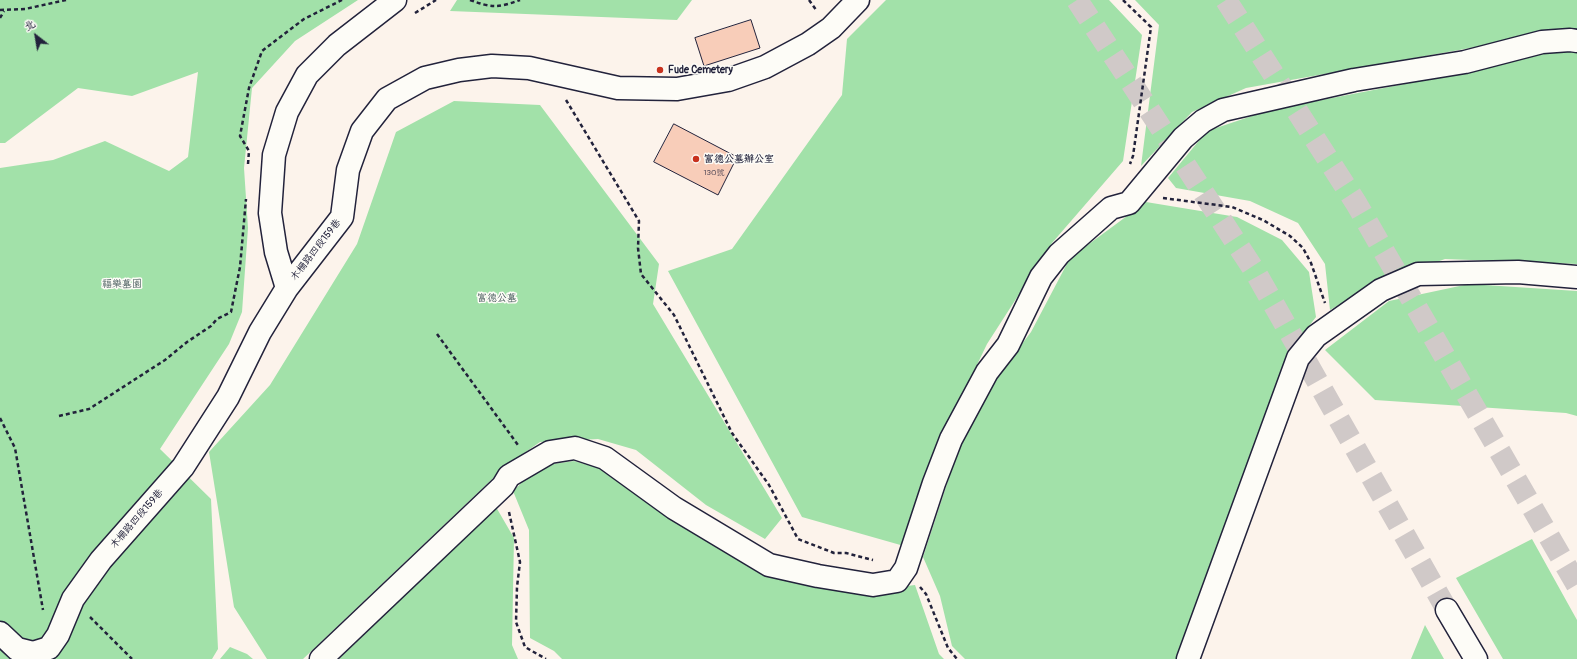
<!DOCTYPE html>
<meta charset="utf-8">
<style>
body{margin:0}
#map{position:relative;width:1577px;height:659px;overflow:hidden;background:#fcf3eb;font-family:Pangolin,"LXGW WenKai TC",sans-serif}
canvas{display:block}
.north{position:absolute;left:16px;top:16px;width:40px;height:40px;-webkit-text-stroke:3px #fdfcf7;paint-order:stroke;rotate:329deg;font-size:11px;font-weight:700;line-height:16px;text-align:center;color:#22223b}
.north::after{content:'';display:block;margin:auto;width:14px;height:18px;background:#22223b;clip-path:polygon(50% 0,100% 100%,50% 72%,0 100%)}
</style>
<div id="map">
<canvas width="1577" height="659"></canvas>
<div class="north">北</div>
</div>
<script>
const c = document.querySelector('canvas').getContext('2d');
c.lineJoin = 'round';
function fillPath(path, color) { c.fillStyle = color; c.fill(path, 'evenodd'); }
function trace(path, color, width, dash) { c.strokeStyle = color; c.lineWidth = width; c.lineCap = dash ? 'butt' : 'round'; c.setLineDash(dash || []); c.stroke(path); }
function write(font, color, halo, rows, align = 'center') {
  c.font = font + ' Pangolin,"LXGW WenKai TC",sans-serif'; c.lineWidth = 3; c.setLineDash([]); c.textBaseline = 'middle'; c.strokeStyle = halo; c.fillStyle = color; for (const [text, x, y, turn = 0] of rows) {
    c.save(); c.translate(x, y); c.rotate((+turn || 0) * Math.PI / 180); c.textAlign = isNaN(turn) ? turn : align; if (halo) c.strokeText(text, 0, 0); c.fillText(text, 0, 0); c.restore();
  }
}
const green = new Path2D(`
 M0,0H358L295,41L252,88L244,168L248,228L242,312L229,344L160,449L211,499L218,649L212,659H0V168L53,160L105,141L169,171L188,157L198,72L132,96L78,88L5,143H0Z
 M457,0H692L677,20L450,11Z
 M886,0H1109L1142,35L1123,161L1052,243L987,344L938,446L904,546L802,517L668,271L732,249L842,95L847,39Z
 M1135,0H1577V34L1560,32L1246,88L1192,112L1141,166L1159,25Z
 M1566,49L1577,51V264L1445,259L1373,285L1330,310L1325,264L1298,223L1250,201L1176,188L1168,178L1207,131L1270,110L1446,76Z
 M454,101L540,105L659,264L653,304L782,518L765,539L706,505L636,450L598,439L540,442L507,465L303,659H267L234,607L209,452L270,385L357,244L396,132Z
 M1146,202L1237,217L1282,240L1309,272L1316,317L1292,348L1176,659H965L952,646L940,596L923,557L961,441L1000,373L1031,332L1070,258Z
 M1469,284L1577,291V416L1566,413L1375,400L1325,350L1389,301Z
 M574,461L609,471L749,563L876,590L915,585L939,654L944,659H562L554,651L530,638L529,530L513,491L539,466Z
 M496,507L514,538L512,645L518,659H339Z
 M1532,539L1577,620V659H1503L1456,578Z
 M1425,625L1444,659H1411Z
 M230,647L247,654L253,659H220Z`);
const building = new Path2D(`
 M751,20L760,48L704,66L695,38Z
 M674,124L737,157L718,195L654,162Z`);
const highwayTunnel = new Path2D(`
 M1077,0L1256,273L1447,610
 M1226,0L1356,203L1577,585`);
const path = new Path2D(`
 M470,0C492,8 498,8 520,0
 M809,0L817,11
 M1123,0L1151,27L1133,156L1130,164
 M0,10L25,9L66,0
 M415,13L436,0
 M0,18L4,11
 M566,100L639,221L638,248L641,274L674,315L732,433L769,485L798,539L834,553H846L873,560
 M248,164L249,151L240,136L249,88L262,51L304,19L342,0
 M1163,198L1232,207L1263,220L1290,236L1303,248L1311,263L1325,303
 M437,334L518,445
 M59,416L89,409L165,360L187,342L211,326L217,319L231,312L240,267L246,199
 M0,418L15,448L43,610
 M509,512L520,562L517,587L516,622L525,647L546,659
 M920,587L926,594L948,648L957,659
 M90,617L132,659`);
const minor = new Path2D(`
 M287,288L276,252L270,213L274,155L287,112L307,75L337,45L395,0
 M0,633L17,649L33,653L49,648L58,635L73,599L101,560L183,467L228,397L260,332L287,288L342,217L348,170L362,131L387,99L425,78L459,70L492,66L529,68L618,88L677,89L728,80L765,67L808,44L831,28L858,0
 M321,659L503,486L509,476L550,452L575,448L605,458L674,508L769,565L818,576L873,585L897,581L906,568L934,483L951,439L987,372L1008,345L1041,277L1059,254L1111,208L1129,203L1183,138L1203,121L1223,110L1354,80L1465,62L1542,42L1570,40L1577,41
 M1188,659L1298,358L1316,336L1381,290L1418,274L1518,272L1577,277`);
const highway = new Path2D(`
 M1447,610L1476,659`);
const markers = [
 [660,70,4,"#c8321e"],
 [696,159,4,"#c8321e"]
];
const numberNames = [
 ["130號",714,173]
];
const poiNames = [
 ["Fude Cemetery",668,70],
 ["富德公墓辦公室",704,159]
];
const streetNames = [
 ["木柵路四段159巷",316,250,-52],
 ["木柵路四段159巷",137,519,-49]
];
const parkNames = [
 ["福樂墓園",122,284],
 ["富德公墓",497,298]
];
fillPath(green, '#a2e1a9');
fillPath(building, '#f8cdb9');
trace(building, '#22223b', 1);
trace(highwayTunnel, '#d0c9c8', 22, [22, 11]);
trace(minor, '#22223b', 25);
trace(highway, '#22223b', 25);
trace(path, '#22223b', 2.5, [4, 3]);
trace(minor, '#fdfcf7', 22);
trace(highway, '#fdfcf7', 22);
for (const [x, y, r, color] of markers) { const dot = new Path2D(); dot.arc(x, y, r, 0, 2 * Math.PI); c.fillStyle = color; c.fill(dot); trace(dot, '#fdfcf7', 1.5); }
write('8px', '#584d5a', null, numberNames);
write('bold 10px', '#22223b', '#fdfcf7', poiNames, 'left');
write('10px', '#22223b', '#fdfcf7', streetNames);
write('10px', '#485b5c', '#fdfcf7', parkNames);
</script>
